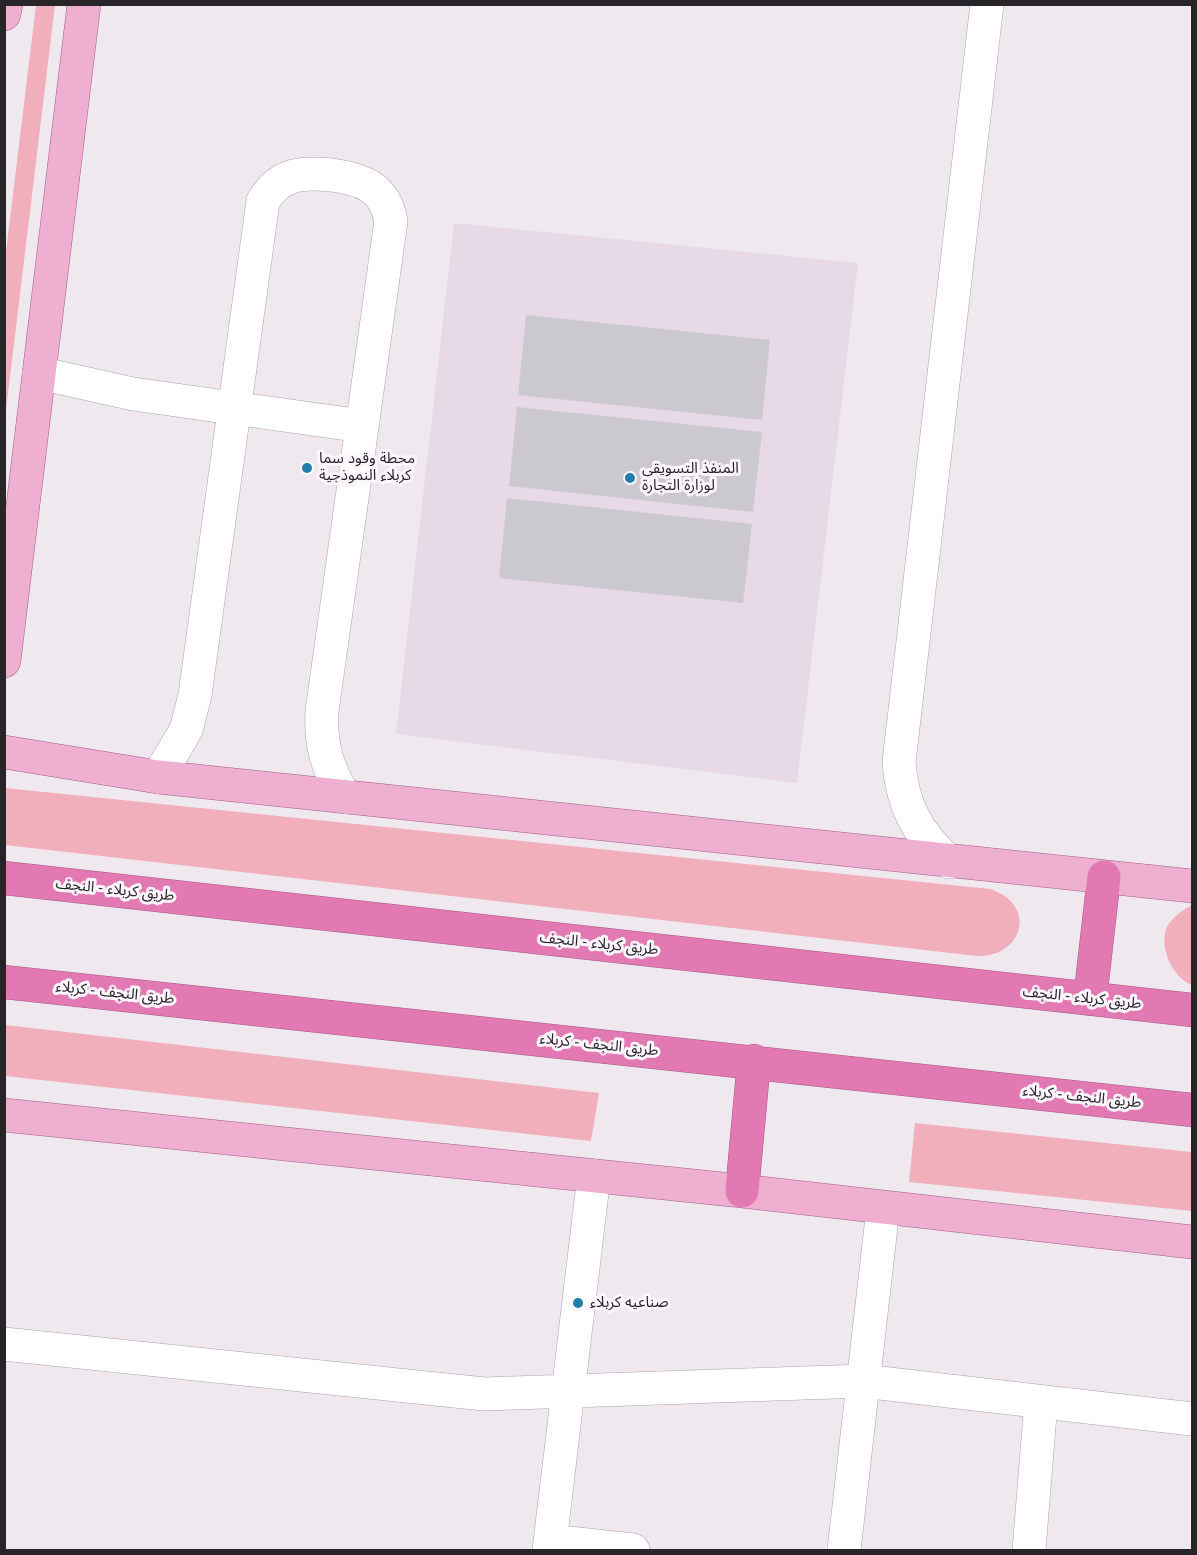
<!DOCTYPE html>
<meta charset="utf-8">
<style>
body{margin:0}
#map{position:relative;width:1197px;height:1555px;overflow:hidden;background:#efe9ef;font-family:Helvetica,sans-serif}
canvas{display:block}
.frame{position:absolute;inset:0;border:6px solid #282528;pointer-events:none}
</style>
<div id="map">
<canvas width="1197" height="1555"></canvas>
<div class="frame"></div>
</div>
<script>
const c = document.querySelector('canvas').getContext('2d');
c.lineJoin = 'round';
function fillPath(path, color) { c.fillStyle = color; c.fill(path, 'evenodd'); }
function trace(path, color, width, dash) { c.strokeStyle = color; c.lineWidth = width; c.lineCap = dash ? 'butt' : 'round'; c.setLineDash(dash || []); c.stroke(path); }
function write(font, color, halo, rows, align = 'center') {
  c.font = font + ' Helvetica,"Noto Sans Arabic",sans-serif'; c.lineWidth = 6; c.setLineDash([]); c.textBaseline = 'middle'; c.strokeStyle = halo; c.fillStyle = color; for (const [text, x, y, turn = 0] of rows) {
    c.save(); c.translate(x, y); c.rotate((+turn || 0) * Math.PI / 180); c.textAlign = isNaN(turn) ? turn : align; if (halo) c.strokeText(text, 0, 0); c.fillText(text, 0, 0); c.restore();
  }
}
const built = new Path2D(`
 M454,223L858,263L797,783L396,734Z`);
const green = new Path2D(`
 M36,5H55L5,418V260Z
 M5,788L990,889C1039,905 1022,958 977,956L5,845Z
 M1192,905V985C1173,978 1158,947 1167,927C1172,917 1183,910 1192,905Z
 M5,1025L599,1093L591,1141L5,1076Z
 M915,1123L1192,1152V1211L909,1182Z`);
const building = new Path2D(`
 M526,315L770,340L762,420L518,395Z
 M517,407L762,432L753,512L509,486Z
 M507,498L752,524L743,603L499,578Z`);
const minor = new Path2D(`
 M39,373L133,394L362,426
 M158,777L186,730L195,695L263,201C280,173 302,172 331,175C362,179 385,187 391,221L322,711C320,744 327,769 345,797
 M949,862C917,833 902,805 899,762L987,4
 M4,1344L484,1394L863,1381L1192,1419
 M550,1541L633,1550
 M549,1550L594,1176
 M844,1550L883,1209
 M1029,1550L1041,1402`);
const major = new Path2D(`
 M4,14L6,4
 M4,661L84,4
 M4,752L158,777L1192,886
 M4,1115L742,1191L1192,1242`);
const highway = new Path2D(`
 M4,878L1192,1010
 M4,982L1192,1110
 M1090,999L1104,877
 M742,1191L754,1061`);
const markers = [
 [307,468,6,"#217fac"],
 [630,478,6,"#217fac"],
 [578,1303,6,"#217fac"]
];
const poiNames = [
 ["محطة وقود سما",319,459],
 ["كربلاء النموذجية",319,476],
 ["المنفذ التسويقي",642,469],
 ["لوزارة التجارة",642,486],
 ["صناعيه كربلاء",590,1303]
];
const streetNames = [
 ["طريق كربلاء - النجف",115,890,6],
 ["طريق كربلاء - النجف",599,944,6],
 ["طريق النجف - كربلاء",115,993,6],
 ["طريق كربلاء - النجف",1082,998,6],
 ["طريق النجف - كربلاء",599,1045,6],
 ["طريق النجف - كربلاء",1082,1097,6]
];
fillPath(built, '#e7dae6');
fillPath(green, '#f1afbb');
fillPath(building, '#ccc8cf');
trace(minor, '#aaa3a9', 34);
trace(major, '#a25c82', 34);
trace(highway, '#a25c82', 34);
trace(minor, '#fff', 33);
trace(major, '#eeafd1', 33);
trace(highway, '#e379b3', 33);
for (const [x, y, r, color] of markers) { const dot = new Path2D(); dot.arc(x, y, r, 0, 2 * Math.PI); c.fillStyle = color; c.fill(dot); trace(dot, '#fdf6fc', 2); }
write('15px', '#282528', '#fdf6fc', poiNames, 'left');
write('15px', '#282528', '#fdf6fc', streetNames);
</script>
